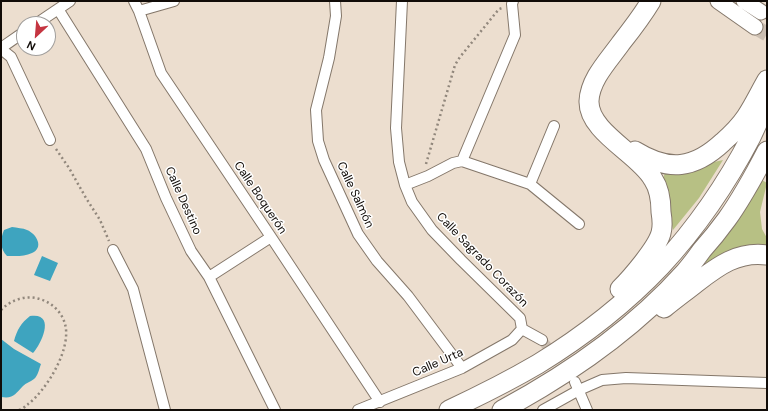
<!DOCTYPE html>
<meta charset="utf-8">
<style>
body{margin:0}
#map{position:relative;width:768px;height:411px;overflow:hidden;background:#ecdecf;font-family:"DM Sans",sans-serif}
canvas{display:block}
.frame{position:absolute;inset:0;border:2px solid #110c08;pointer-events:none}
.north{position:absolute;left:16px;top:16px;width:40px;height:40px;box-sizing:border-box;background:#fff;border:1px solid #a09e9c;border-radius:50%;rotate:206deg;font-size:11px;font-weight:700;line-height:16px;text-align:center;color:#110c08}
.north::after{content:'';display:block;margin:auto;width:14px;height:18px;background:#c53541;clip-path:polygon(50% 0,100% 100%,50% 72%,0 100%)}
</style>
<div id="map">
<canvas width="768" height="411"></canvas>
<div class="frame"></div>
<div class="north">N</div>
</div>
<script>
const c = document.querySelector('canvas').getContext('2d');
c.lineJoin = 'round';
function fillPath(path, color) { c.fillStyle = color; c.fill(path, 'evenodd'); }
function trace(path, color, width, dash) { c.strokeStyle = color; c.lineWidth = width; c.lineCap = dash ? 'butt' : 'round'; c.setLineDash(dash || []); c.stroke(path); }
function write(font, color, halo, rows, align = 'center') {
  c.font = font + ' "DM Sans",sans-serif'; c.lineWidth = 3; c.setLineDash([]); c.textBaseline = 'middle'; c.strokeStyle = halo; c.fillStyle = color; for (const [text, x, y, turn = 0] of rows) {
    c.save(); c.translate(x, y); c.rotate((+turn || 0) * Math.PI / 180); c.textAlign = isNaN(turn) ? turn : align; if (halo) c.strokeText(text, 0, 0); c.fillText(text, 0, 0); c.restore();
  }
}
const green = new Path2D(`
 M723,160L699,198L673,230L662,181L665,173Z
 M760,179L767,183L760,212L762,229L767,238V248L706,267V260Z`);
const water = new Path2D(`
 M12,227C17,228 23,228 27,230C37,234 44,248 32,253C24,257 15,256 7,256C0,249 0,239 4,230Z
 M42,256L58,263L50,281L34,275Z
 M30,316C56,312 42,343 33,353L14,341C17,330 21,323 30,316Z
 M1,339L14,349L41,364C39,369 38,376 34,379C30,382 26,383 23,386C15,394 14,399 1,397Z`);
const streetTunnel = new Path2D(`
 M542,340L569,374`);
const secondaryTunnel = new Path2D(`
 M755,27L767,34`);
const path = new Path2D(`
 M56,149L69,168L86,198L100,220L109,241
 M426,164L455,65L460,57L499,9L502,8
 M1,310C6,305 12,301 19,299C38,293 60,305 65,324C72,349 46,391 27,405C25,407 22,409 19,410`);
const street = new Path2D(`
 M134,1L139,11L161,73L271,237L380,402
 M335,1L336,16L329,58L316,110L318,141L324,160L358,234L377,261L408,296L462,368
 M402,1L396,128L399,162L405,185L412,202L432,230L461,260L520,318L522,329L542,340
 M58,9L146,149L166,198L191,251L209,277L275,410
 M139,11L174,1
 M36,24L70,1
 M1,48L24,32
 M1,49L11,57L50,140
 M462,161L515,35L512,4L513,1
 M530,184L554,126
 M405,185L428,176L453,163L462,161L530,184L579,224
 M113,250L133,289L165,410
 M209,277L271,237
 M575,382L587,410
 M358,410L462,368L512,340L522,329
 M543,410L579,390L602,380L626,378L767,383`);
const secondary = new Path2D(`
 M718,1L755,27
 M744,1L761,12`);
const highway = new Path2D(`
 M635,151C669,172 694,169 723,142C732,134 740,126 746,117C754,105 760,92 767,80
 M620,289C631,278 657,248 661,233C663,226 662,218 661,212C661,202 659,188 653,179C639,154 588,132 589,101C590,79 609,60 621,43C632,29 642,16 651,1
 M664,308C675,299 686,291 696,283C718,266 738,251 767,255
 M449,410C479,396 509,381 538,364C582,337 625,304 661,266C696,228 727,183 751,137C757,125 762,113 767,101
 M502,410C569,374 634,329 685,272C691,265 697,257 702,250C711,240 719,230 727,219C742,198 755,174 767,151`);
const streetNames = [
 ["Calle Salmón",355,195,65],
 ["Calle Boquerón",260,198,56],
 ["Calle Destino",183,201,66],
 ["Calle Sagrado Corazón",482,260,46],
 ["Calle Urta",438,363,-24]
];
fillPath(green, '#b7c084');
fillPath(water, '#3ea4bf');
trace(streetTunnel, '#cbbeb1', 10, [10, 5]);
trace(secondaryTunnel, '#cbbeb1', 15, [15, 8]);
trace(street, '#84776a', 12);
trace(secondary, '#84776a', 17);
trace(highway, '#84776a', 21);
trace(path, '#91877c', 2.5, [2, 3]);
trace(street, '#fff', 10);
trace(secondary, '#fff', 15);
trace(highway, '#fff', 19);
write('12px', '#110c08', '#fff', streetNames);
</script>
